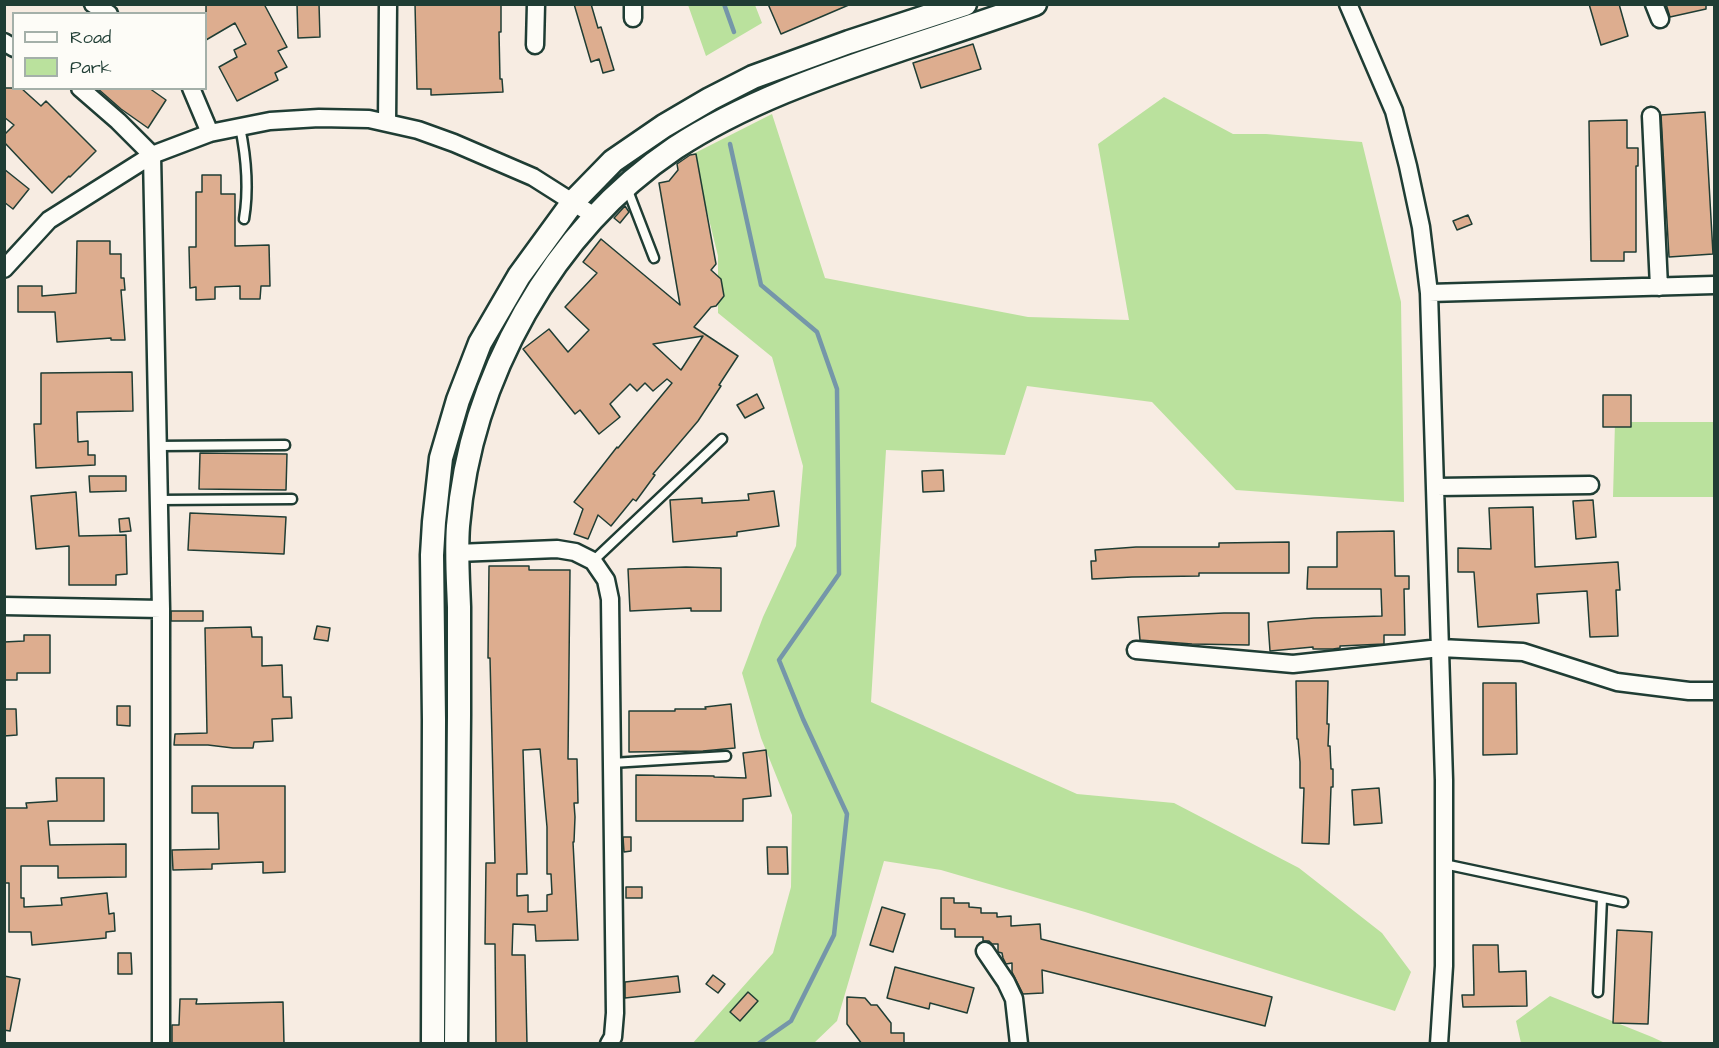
<!DOCTYPE html>
<style>
body{margin:0}
#map{position:relative;width:1719px;height:1048px;overflow:hidden;background:#f7ece2;font-family:"Architects Daughter",sans-serif}
canvas{display:block}
.frame{position:absolute;inset:0;border:6px solid #1f3d34;pointer-events:none}
.legend{position:absolute;left:12px;top:12px;width:195px;height:78px;box-sizing:border-box;background:#fdfcf7;border:2px solid #a4b0a9;margin:0;padding:8px 10px;list-style:none;font-size:18px;color:#1f3d34}
.legend li{display:flex;align-items:center;gap:12px;height:30px}
.legend b{width:30px;border:2px solid #a4b0a9}
</style>
<div id="map">
<canvas width="1719" height="1048"></canvas>
<div class="frame"></div>
<ul class="legend">
<li><b style="height:8px;background:#fdfcf7"></b>Road</li>
<li><b style="height:16px;background:#bae19d"></b>Park</li>
</ul>
</div>
<script>
const c = document.querySelector('canvas').getContext('2d');
c.lineJoin = 'round';
function fillPath(path, color) { c.fillStyle = color; c.fill(path, 'evenodd'); }
function trace(path, color, width, dash) { c.strokeStyle = color; c.lineWidth = width; c.lineCap = dash ? 'butt' : 'round'; c.setLineDash(dash || []); c.stroke(path); }
const green = new Path2D(`
 M688,5H755L762,23L706,56Z
 M1164,97L1233,134H1266L1362,142L1401,302L1404,502L1236,490L1152,402L1027,386L1005,455L886,450L871,702L1077,794L1174,803L1299,868L1382,933L1411,972L1395,1011L1085,912L941,870L884,861L837,1021L814,1043L692,1044L773,953L791,887L792,815L761,738L742,673L763,617L796,546L803,466L772,357L718,313V256L693,154L772,114L825,278L1028,317L1129,320L1098,144Z
 M1615,422H1714V497H1613Z
 M1550,996L1652,1037L1665,1043H1521L1516,1021Z`);
const stream = new Path2D(`
 M724,4L734,32
 M730,144L761,285L817,332L837,389L839,574L779,660L803,719L847,814L834,935L791,1021L758,1044`);
const building = new Path2D(`
 M206,4H264L287,47L278,51L287,67L275,73L278,80L237,101L219,67L237,57L234,50L246,44L235,23L206,40Z
 M297,4H319L320,37L298,38Z
 M415,4H501V32H499L500,79H502L503,92L431,95V89H417Z
 M574,4H591L598,28L601,27L614,70L603,73L599,59L591,62Z
 M768,4H851L781,34Z
 M1589,4H1619L1628,36L1601,45Z
 M1666,4H1706V9L1670,17Z
 M973,44L981,69L921,88L913,63Z
 M4,88H21L41,106L46,101L96,151L70,177L69,176L52,193L4,142V135L14,125L4,117Z
 M97,88H149L166,100L148,128L121,109Z
 M1705,112L1713,254L1669,257L1661,115Z
 M1627,120V148H1638V166H1636V252H1624V261H1591L1589,121Z
 M696,154L716,264L711,270L721,279L724,296L716,306L711,307L694,327L738,356L719,385L721,386L698,421L653,474L655,475L636,501L633,499L611,526L598,515L588,539L574,534L583,509L574,502L617,447L618,448L672,383L667,379L653,391L645,383L637,391L630,384L610,404L620,417L599,434L580,410L575,414L523,349L549,329L568,352L589,330L565,307L597,273L583,262L601,239L680,305L659,183L669,181L678,170L677,164L690,155ZM703,336L681,370L653,344Z
 M4,169L29,189L13,209L4,202Z
 M202,175H221V194H235V246L269,245L270,286H261L260,299H240V286L215,287V299L196,300V287L190,288L189,247H196V192H202Z
 M625,206L629,212L620,223L614,218Z
 M1468,215L1472,224L1457,230L1453,221Z
 M77,241H110V254H121V278H124L125,290H121L125,340H111V338L57,342L55,312H18V286H42V296L76,293Z
 M132,372L133,411L77,412L78,442L88,441V455H95V465L36,468L34,424H41V373Z
 M757,394L764,408L745,418L737,405Z
 M1603,395H1631V427H1603Z
 M200,453L287,454L286,490L199,489Z
 M943,470L944,491L923,492L922,471Z
 M89,476H126V491L90,492Z
 M774,491L779,526L737,532V536L673,542L670,500L702,498V503L749,500L748,494Z
 M76,492L79,536L126,535L127,574L116,575V585H69V546L36,549L31,496Z
 M1593,500L1596,537L1576,539L1573,501Z
 M1533,507L1535,567L1618,562L1620,590H1616L1618,636L1590,637L1587,591L1537,594L1539,623L1478,627L1474,572H1458V548L1491,549L1489,508Z
 M190,513L286,517L284,554L188,550Z
 M129,518L131,531L120,532L119,519Z
 M1394,531L1395,576H1409V589H1404L1405,635H1384V644L1340,646V648L1333,649H1313V647L1270,651L1268,622L1314,618L1382,616L1381,589H1307L1308,567H1337V532Z
 M1289,542V573H1199V576L1132,577L1092,579L1091,561H1096L1095,550L1136,547H1219V543Z
 M489,566H529V570H570L568,759H577L578,803H574L575,817L574,842H573L578,940L536,941L535,925L513,924L512,955H525L527,1044H496L495,944H485L486,863H495L490,658H488ZM540,749L547,827V874H551L552,894L547,895V911L528,912V895L517,896V874H527L523,750Z
 M686,567L721,568V611H691V608L630,611L628,569Z
 M171,611H203V621H171Z
 M1224,613H1249V645L1192,644L1140,640L1138,617Z
 M317,626L330,628L328,641L314,639Z
 M251,627L252,637H262V666L282,665L283,697H291L292,718L272,719L273,741L254,742L253,748H233L208,745H174L175,734L207,733L205,628Z
 M24,635H50V673H17V680H4V642L24,641Z
 M1296,681H1328L1327,724H1329L1328,746H1330L1331,769H1333V787H1331L1329,844L1302,843L1304,788H1300V762L1298,739H1297Z
 M1483,683H1516L1517,754L1483,755Z
 M731,704L735,748L703,751L629,752V711H675V709H706L705,707Z
 M117,706H130V726L117,725Z
 M4,709H16L17,735L4,736Z
 M766,750L771,796L743,799V821H636V775L714,776V777L746,778L743,753Z
 M56,778H104V821H48L50,845L126,844V877L58,878V866H21V898H24V907L62,905L61,898L107,893L109,914L114,913L115,931L106,932V938L32,945L31,932H9V883H5L4,808H27L26,803L57,801Z
 M192,786H285V872L263,873V862L212,864V869L173,870L172,850L219,849L218,813H192Z
 M1379,788L1382,823L1354,825L1352,790Z
 M623,837H631V851L624,852Z
 M767,847H787L788,874H768Z
 M626,887H642V898H626Z
 M941,898H954V903H969V907L981,908V913H997V917L1011,916V926L1040,924L1041,939L1272,997L1265,1026L1042,970L1043,993L1023,994L1012,972V963L1006,964L1003,958L1002,953L998,952V944H992L989,941H983V937H955V929H941Z
 M882,907L905,914L893,952L870,945Z
 M1617,930L1652,932L1648,1024L1613,1023Z
 M1473,945H1498L1499,972L1526,971L1527,1006L1463,1007L1462,995H1474Z
 M118,953H131L132,974H118Z
 M895,967L974,988L967,1013L930,1003L929,1009L887,998Z
 M713,975L725,984L718,993L706,984Z
 M4,976L20,979L10,1031L4,1030Z
 M678,976L680,992L625,998V982Z
 M748,992L758,1001L740,1021L730,1012Z
 M847,997L865,998L871,1005H877L891,1023V1033H904V1044H862L847,1024Z
 M180,999H197L196,1004L283,1002L284,1044H172V1025H179Z`);
const lane = new Path2D(`
 M240,127C246,156 249,189 244,219
 M627,188L654,258
 M158,446L285,445
 M159,500L292,499
 M593,561L722,439
 M612,763L726,756
 M1444,864L1623,902
 M1598,992L1602,898`);
const street = new Path2D(`
 M93,4L109,14
 M1348,4L1394,111L1408,166L1421,227L1429,293L1444,780V966L1439,1044
 M1654,4L1660,19
 M633,18V4
 M4,42L14,48
 M535,45L536,4
 M80,88L118,121L152,155L161,609V1044
 M191,88L210,133
 M1651,116L1659,287
 M387,123L388,4
 M4,269L49,220L152,155L210,133L270,121L319,118L369,119L418,130L454,143L533,177L596,217
 M1429,293L1714,285
 M1436,487L1590,485
 M457,553L557,549L575,552L593,561L606,580L610,599L615,1013L613,1037L609,1044
 M4,606L161,609
 M1136,650L1293,664L1440,648L1523,652L1617,682L1689,691H1714
 M985,951L1006,982L1014,999L1019,1044`);
const secondary = new Path2D(`
 M433,1044L434,720L432,555L434,522L441,458L458,400L480,343L519,276L573,202L613,161L664,126L710,99L753,77L849,42L965,4
 M456,1044C457,934 459,825 459,716C459,680 459,644 459,607C458,580 456,553 458,526C470,378 552,231 675,148C744,103 822,76 899,50C944,35 990,20 1035,4`);
fillPath(green, '#bae19d');
trace(stream, '#7596a9', 4.5);
fillPath(building, '#ddad8f');
trace(building, '#1f3d34', 1.5);
trace(lane, '#1f3d34', 13);
trace(street, '#1f3d34', 21);
trace(secondary, '#1f3d34', 27);
trace(lane, '#fdfcf7', 8);
trace(street, '#fdfcf7', 16);
trace(secondary, '#fdfcf7', 22);
</script>
